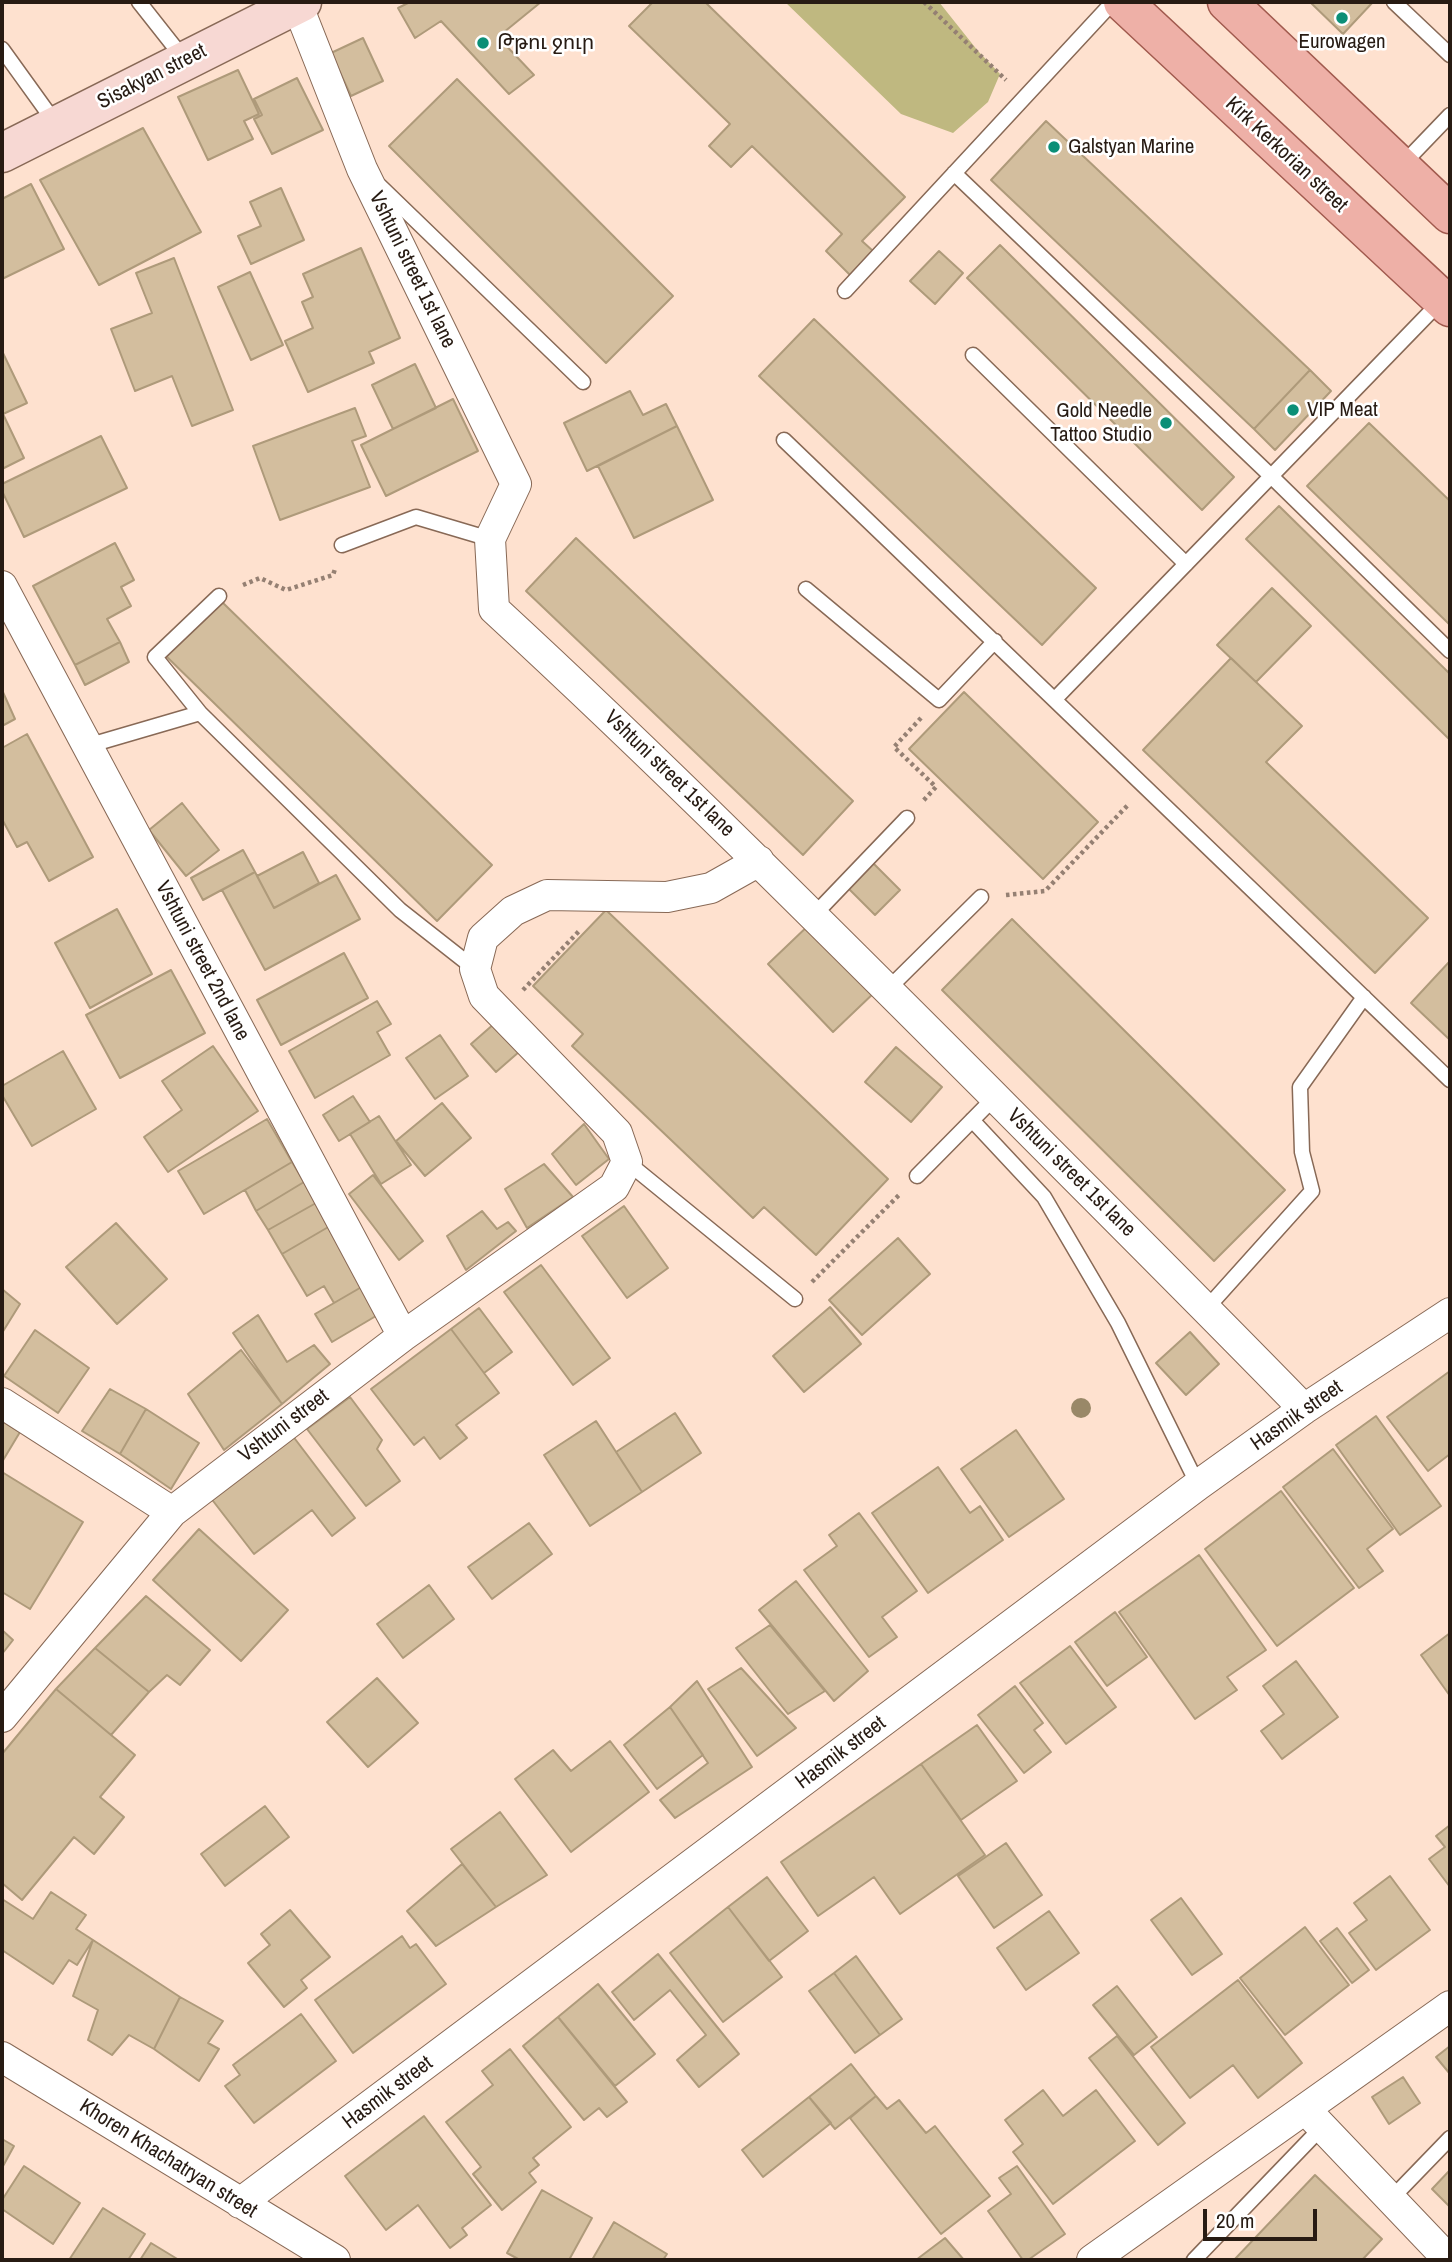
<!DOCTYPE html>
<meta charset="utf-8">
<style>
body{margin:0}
#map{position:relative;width:1452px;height:2262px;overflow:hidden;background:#fee1cf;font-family:"Archivo Narrow",sans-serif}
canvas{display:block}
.frame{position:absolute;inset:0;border:4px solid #271b13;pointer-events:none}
.scale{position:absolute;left:1203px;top:2209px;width:114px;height:32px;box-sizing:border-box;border:4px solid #271b13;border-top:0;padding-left:9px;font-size:21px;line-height:24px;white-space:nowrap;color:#271b13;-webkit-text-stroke:5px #fff;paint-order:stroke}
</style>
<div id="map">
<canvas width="1452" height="2262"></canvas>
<div class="frame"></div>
<div class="scale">20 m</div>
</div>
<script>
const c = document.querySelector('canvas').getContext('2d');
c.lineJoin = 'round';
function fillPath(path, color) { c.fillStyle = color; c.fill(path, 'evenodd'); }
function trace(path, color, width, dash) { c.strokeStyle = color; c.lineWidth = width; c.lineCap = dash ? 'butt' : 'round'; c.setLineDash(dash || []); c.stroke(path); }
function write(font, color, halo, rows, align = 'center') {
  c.font = font + ' "Archivo Narrow","Noto Sans Armenian",sans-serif'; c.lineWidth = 5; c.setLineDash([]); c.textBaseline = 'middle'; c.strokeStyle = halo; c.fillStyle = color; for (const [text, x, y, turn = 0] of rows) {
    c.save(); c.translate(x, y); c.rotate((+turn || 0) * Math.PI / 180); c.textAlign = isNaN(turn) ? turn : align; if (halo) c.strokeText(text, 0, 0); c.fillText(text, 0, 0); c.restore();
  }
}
const green = new Path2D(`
 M785,2H939L978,51L1000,74L988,102L953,133L901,114Z`);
const building = new Path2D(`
 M410,2H541L498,37L534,75L509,94L441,21L415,38L398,8Z
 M653,2H705L905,197L862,241L873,251L850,275L826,251L842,234L752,146L731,167L709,146L730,124L629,26Z
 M1310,2H1373L1343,34Z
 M363,38L383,81L351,96L331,53Z
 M238,70L259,114L244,121L253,139L208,160L178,97Z
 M297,78L323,130L272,154L254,119L262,115L254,99Z
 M457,79L673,296L606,363L389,146Z
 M1046,121L1310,370L1254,429L991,180Z
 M143,128L201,232L99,285L40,180Z
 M31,184L64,249L2,279V199Z
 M281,188L304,240L251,264L238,236L261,226L250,202Z
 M1000,245L1234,477L1202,510L967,278Z
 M361,248L400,338L369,352L374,363L308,392L285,341L313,328L302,302L313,297L303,274Z
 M939,251L963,273L935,304L910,281Z
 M174,258L233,410L192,426L172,376L135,391L111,329L152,313L136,273Z
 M250,272L283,345L251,360L218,287Z
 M814,319L1096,588L1042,645L759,376Z
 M2,351L27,403L3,414L24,458L2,469Z
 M415,364L436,408L393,429L372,385Z
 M1310,370L1331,391L1275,450L1254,429Z
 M630,391L643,415L666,404L677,426L587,471L564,423Z
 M453,399L478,451L386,496L361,445Z
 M355,408L366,436L352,441L370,487L280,520L253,446Z
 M1369,423L1450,501V625L1307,486Z
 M677,426L713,500L634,538L598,466Z
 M101,436L127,488L24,537L2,491V484Z
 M1279,506L1450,674V740L1246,539Z
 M576,538L853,801L803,855L526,591Z
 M115,543L134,580L121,587L131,606L107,619L120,642L75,665L33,586Z
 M1272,588L1311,626L1256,682L1217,645Z
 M220,600L492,865L437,921L166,656Z
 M120,642L129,662L85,685L75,665Z
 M1231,658L1302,726L1266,762L1428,918L1375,973L1143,750Z
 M2,690L15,719L2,726Z
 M964,692L1098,822L1043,879L909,749Z
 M27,734L93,857L49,881L27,842L17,847L2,819V748Z
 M182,803L219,850L186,876L149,830Z
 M243,850L255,872L203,900L191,878Z
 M303,852L319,883L274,908L257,876Z
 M873,863L900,890L875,915L848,888Z
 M255,872L274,908L336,875L360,919L265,970L222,890Z
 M117,909L152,974L90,1008L55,943Z
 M606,910L888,1179L816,1255L764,1207L753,1218L628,1099L572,1046L583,1034L533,986Z
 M1012,919L1285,1190L1214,1261L942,990Z
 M812,922L877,990L833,1032L768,964Z
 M344,953L368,998L281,1045L257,1000Z
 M1450,961V1040L1411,1003Z
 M171,970L205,1033L120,1078L86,1015Z
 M377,1001L391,1024L377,1032L390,1055L315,1098L289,1051Z
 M495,1023L520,1051L496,1072L471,1044Z
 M440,1035L468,1076L435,1099L406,1058Z
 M213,1046L258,1111L168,1172L144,1137L182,1110L162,1081Z
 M896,1047L942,1087L911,1122L865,1082Z
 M63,1051L96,1109L32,1146L2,1095V1086Z
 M353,1096L370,1122L339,1141L323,1115Z
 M442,1103L471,1138L425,1176L396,1141Z
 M379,1116L411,1165L381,1184L350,1134Z
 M267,1119L292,1162L204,1214L178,1171Z
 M584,1124L609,1159L576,1185L552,1154Z
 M292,1162L304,1182L256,1211L245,1190Z
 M544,1164L573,1197L527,1228L505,1189Z
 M373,1175L423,1241L399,1260L349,1194Z
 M304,1182L316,1203L268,1230L256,1211Z
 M316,1203L330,1226L282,1254L268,1230Z
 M624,1206L668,1268L627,1298L582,1236Z
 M482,1211L497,1229L508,1222L516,1231L466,1270L447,1236Z
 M116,1223L167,1279L117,1324L66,1267Z
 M330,1226L365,1285L334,1303L324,1286L307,1296L282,1254Z
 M898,1238L930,1274L862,1335L829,1300Z
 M541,1265L610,1358L573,1385L504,1292Z
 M365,1285L381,1313L332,1342L315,1314Z
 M2,1289L20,1304L2,1333Z
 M830,1307L861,1344L804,1392L773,1356Z
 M479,1308L512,1352L484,1373L451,1329Z
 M258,1315L287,1362L314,1345L330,1364L282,1404L233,1333Z
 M451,1329L499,1393L456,1425L467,1438L440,1459L424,1437L414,1445L371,1389Z
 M35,1330L89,1368L58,1413L4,1376Z
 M1190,1332L1219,1364L1186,1395L1156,1363Z
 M241,1350L282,1404L224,1450L188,1394Z
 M1450,1371V1454L1428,1471L1387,1417Z
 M110,1389L146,1409L120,1454L82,1431Z
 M350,1397L382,1440L377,1449L400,1481L366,1506L307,1429Z
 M146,1409L199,1443L171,1489L120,1454Z
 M675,1413L701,1453L642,1492L616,1452Z
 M1376,1416L1441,1506L1400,1535L1336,1445Z
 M2,1421L20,1432L2,1462Z
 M596,1421L642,1492L590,1526L544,1455Z
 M1016,1430L1064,1499L1009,1537L961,1469Z
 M292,1435L355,1518L332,1536L312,1510L254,1554L210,1497Z
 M1333,1449L1393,1529L1367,1549L1383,1571L1359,1588L1283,1487Z
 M938,1467L970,1513L980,1506L1003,1540L928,1593L872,1513Z
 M2,1472L83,1522L30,1609L2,1592Z
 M1281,1491L1354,1588L1277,1646L1205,1549Z
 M859,1513L917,1591L882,1617L897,1637L869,1657L804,1570L837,1546L829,1535Z
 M529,1523L552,1554L492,1599L468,1567Z
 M199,1529L288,1610L241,1661L153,1580Z
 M1199,1555L1266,1650L1227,1677L1237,1690L1195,1719L1119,1612Z
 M796,1581L868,1671L834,1701L759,1610Z
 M429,1585L454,1619L403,1658L377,1624Z
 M146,1596L210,1650L180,1685L167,1675L149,1692L95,1648Z
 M1115,1612L1147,1657L1107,1686L1075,1642Z
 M770,1625L825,1691L788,1714L736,1648Z
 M2,1630L13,1640L2,1654Z
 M1450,1633V1696L1421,1655Z
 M1070,1646L1116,1707L1066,1744L1020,1683Z
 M95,1648L149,1692L111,1735L56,1689Z
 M1296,1661L1338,1717L1282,1759L1261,1731L1284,1714L1263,1686Z
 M741,1668L796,1728L757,1756L708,1689Z
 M377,1678L418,1723L368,1767L327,1722Z
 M697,1681L752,1767L675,1818L660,1800L708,1763L670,1707Z
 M1015,1686L1043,1723L1034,1730L1051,1752L1024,1773L978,1715Z
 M56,1689L135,1755L100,1797L124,1817L94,1854L74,1837L22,1900L2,1883V1754Z
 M670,1707L703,1755L657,1789L624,1745Z
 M977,1725L1017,1781L961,1820L921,1764Z
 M610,1741L649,1792L571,1852L515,1779L553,1750L571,1771Z
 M921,1764L985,1855L900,1914L874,1877L818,1916L781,1862Z
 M265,1806L289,1837L225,1886L201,1854Z
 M500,1812L547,1875L496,1907L451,1849Z
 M1450,1825V1887L1429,1859L1445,1847L1436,1836Z
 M1006,1843L1042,1895L994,1928L958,1876Z
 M462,1864L496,1907L436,1946L407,1911Z
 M1390,1876L1430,1930L1376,1970L1349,1933L1367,1920L1354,1903Z
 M767,1877L808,1931L769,1961L728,1907Z
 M51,1892L86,1915L76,1929L93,1940L77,1965L69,1960L53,1984L2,1950V1899L33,1919Z
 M1181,1898L1222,1954L1192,1975L1151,1920Z
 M728,1907L782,1977L723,2022L670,1953Z
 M290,1910L330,1957L301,1980L307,1988L284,2007L248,1963L270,1945L261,1934Z
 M1049,1911L1079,1953L1026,1990L997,1948Z
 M1305,1927L1349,1985L1285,2035L1240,1978Z
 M1337,1928L1369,1970L1352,1983L1320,1941Z
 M402,1936L410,1948L416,1944L446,1984L353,2053L315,2000Z
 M93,1940L180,1997L154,2049L129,2035L112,2055L88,2040L98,2010L73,1996Z
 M658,1954L739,2054L699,2087L677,2060L706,2035L670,1990L634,2020L612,1992Z
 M856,1956L902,2019L880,2035L834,1973Z
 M834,1973L880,2035L855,2053L809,1991Z
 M1238,1980L1302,2063L1258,2098L1233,2065L1190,2098L1151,2047Z
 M598,1984L655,2054L615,2086L558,2017Z
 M1117,1986L1157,2037L1134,2055L1093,2005Z
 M180,1997L223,2021L208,2043L219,2049L199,2081L154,2049Z
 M301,2014L336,2061L254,2123L225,2086L240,2075L233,2065Z
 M558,2017L627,2102L607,2117L599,2108L584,2120L523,2046Z
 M1117,2036L1185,2123L1158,2145L1089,2058Z
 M1450,2046V2074L1436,2057Z
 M510,2049L571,2127L533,2158L539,2165L529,2173L536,2182L502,2210L473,2174L481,2167L446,2122L493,2085L482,2071Z
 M851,2064L876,2096L835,2129L809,2097Z
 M1403,2077L1420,2103L1389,2124L1372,2097Z
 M1043,2090L1063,2116L1096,2090L1135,2141L1053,2204L1013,2152L1023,2144L1005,2120Z
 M876,2096L887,2109L899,2100L926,2133L935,2126L990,2196L941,2234L850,2118Z
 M809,2097L831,2123L763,2177L742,2150Z
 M424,2116L491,2205L462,2228L467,2235L450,2248L418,2205L386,2230L345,2176Z
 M2,2139L14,2146L2,2168Z
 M24,2166L80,2203L53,2244L2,2209V2200Z
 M1017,2166L1065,2234L1028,2260H1023L988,2211L1011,2194L999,2178Z
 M1450,2170V2207L1432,2189Z
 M1315,2175L1382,2239L1362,2260H1234Z
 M542,2190L592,2218L569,2260H520L507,2253Z
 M103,2208L145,2234L128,2260H69Z
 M614,2222L667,2254L663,2260H592Z
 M945,2238L964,2260H916Z
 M151,2243L179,2260H140Z`);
const path = new Path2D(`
 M924,2L1006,80
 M243,585L260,578L286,590L333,575L335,569
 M921,718L894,747L936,787L923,801
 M1006,895L1045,891L1128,805
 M523,990L580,930
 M812,1282L900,1194`);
const lane = new Path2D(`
 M139,2L184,59
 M1394,2L1450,55
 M2,49L56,124
 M1400,167L1450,115
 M954,173L1271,476L1450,651
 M380,186L583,382
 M845,291L1113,2
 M973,355L1186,564
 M784,440L1450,1080
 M342,545L416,517L490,539
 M806,589L939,700L995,641
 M1055,699L1441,301
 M200,713L155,657L219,596
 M87,746L200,713L400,910L475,969
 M814,915L907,818
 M888,989L981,897
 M972,1120L1044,1197L1118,1323L1198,1485
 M627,1162L795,1299
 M917,1176L995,1097
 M1206,1309L1312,1191L1302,1152L1300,1087L1364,997
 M1391,2199L1450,2138
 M1194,2260L1322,2127`);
const street = new Path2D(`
 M297,4L362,169L516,484L490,539L494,609C662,764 824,926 986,1088C1092,1195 1199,1301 1304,1409
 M2,586L403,1336
 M2,1403L172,1512
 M2,1717L172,1512L403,1336L614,1187L627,1162L617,1133L484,996L475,969L483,938L513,911L547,895L667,897L711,888L759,861
 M2,2057L335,2260
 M1305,2109L1449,2260
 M240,2203L1198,1485L1304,1409L1450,1313
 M1092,2260L1450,2006`);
const secondary = new Path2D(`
 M2,153L302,2`);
const primary = new Path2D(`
 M1123,2L1450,307
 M1227,2L1450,214`);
const trees = [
 [1081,1408]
];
const markers = [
 [1342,18,7,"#0b8f77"],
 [483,43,7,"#0b8f77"],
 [1054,147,7,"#0b8f77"],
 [1293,410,7,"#0b8f77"],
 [1166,423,7,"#0b8f77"]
];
const poiNames = [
 ["Eurowagen",1342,42,"center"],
 ["Թթու ջուր",497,43],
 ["Galstyan Marine",1068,147],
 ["VIP Meat",1307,410],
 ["Gold Needle",1152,411,"right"],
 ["Tattoo Studio",1152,435,"right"]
];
const streetNames = [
 ["Sisakyan street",152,77,-27],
 ["Kirk Kerkorian street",1286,155,43],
 ["Vshtuni street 1st lane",412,270,64],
 ["Vshtuni street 1st lane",669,774,44],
 ["Vshtuni street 2nd lane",202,961,62],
 ["Vshtuni street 1st lane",1071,1173,45],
 ["Hasmik street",1297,1416,-35],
 ["Vshtuni street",284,1426,-37],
 ["Hasmik street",841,1753,-37],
 ["Hasmik street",388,2093,-37],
 ["Khoren Khachatryan street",168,2159,32]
];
fillPath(green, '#bfb880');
fillPath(building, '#d3be9e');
trace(building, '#ae9a7a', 2);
trace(lane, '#886956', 17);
trace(street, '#886956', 32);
trace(secondary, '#886956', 41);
trace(primary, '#a15a4e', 41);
trace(path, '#958073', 4.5, [3.5, 3.5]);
trace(lane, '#fff', 14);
trace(street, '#fff', 30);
trace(secondary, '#f7d8d3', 38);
trace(primary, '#eeb0a7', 38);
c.fillStyle = '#998868';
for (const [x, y] of trees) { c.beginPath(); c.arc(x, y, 10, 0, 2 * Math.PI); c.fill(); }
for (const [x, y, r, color] of markers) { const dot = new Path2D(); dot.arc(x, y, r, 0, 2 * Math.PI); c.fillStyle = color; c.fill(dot); trace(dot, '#fff', 2.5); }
write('21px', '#271b13', '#fff', poiNames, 'left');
write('21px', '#271b13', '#fff', streetNames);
</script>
